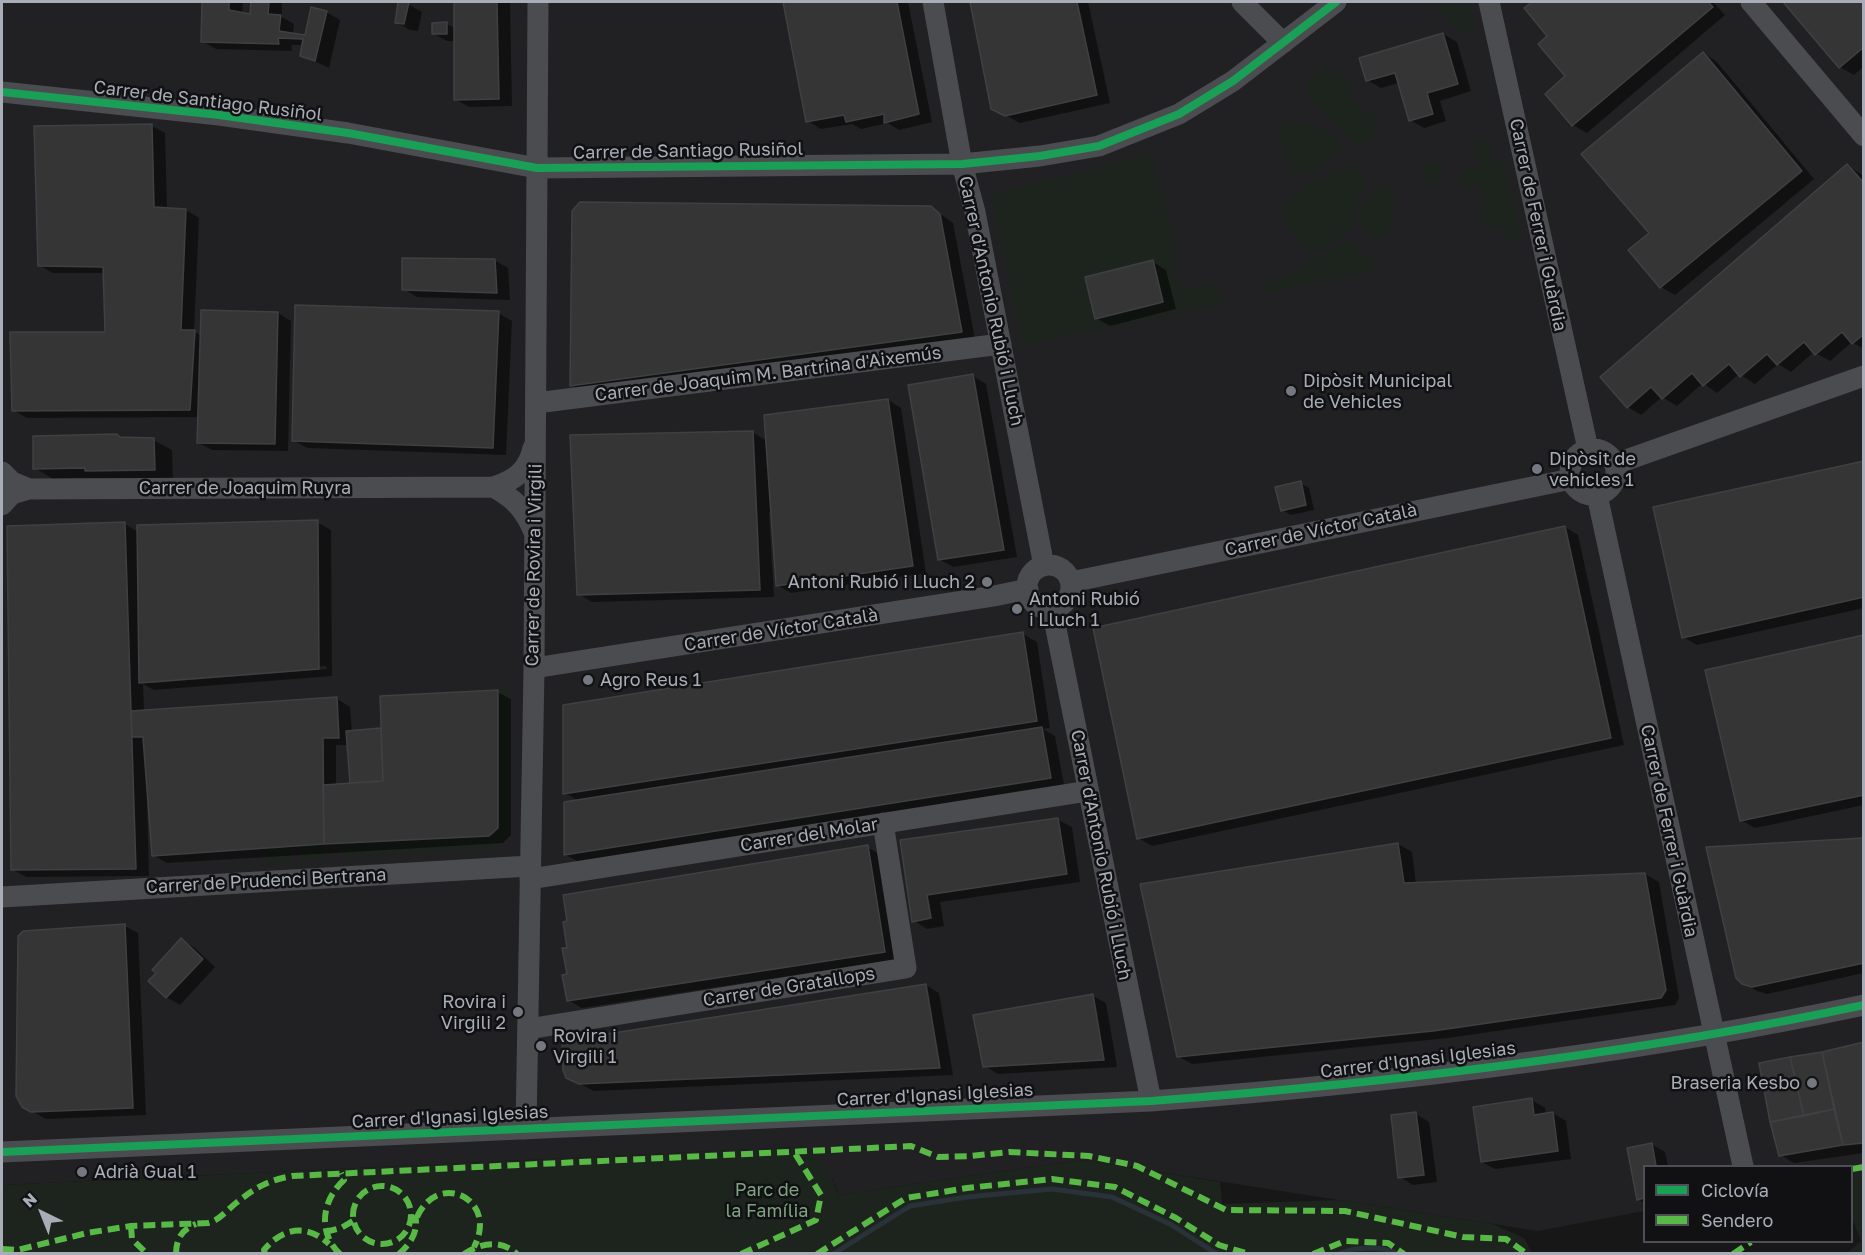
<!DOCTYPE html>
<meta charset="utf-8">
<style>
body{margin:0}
#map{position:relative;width:1865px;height:1255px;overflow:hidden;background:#171717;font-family:"Golos Text",sans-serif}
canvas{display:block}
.frame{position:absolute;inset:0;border:3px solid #a8adb8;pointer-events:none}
.legend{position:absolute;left:1643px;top:1165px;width:210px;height:78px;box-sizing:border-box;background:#111113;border:2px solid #4d4f55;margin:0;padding:8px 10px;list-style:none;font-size:18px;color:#a8adb8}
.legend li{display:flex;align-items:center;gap:12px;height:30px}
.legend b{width:30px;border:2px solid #4d4f55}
.north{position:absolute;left:12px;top:1183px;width:60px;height:60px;-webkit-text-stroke:4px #111113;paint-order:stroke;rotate:317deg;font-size:16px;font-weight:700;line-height:24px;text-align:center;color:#a8adb8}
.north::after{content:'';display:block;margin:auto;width:21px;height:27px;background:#a8adb8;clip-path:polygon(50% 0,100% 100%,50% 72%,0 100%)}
</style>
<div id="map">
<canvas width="1865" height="1255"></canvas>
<div class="frame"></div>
<ul class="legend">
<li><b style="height:8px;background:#1a9f57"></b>Ciclovía</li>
<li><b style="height:8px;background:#58b947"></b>Sendero</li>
</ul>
<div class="north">N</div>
</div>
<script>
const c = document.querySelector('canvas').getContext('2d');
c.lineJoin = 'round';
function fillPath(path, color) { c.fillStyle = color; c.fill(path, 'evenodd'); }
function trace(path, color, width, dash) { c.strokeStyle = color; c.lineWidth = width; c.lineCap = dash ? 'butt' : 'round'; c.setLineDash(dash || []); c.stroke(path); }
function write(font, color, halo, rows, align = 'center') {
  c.font = font + ' "Golos Text",sans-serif'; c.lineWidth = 5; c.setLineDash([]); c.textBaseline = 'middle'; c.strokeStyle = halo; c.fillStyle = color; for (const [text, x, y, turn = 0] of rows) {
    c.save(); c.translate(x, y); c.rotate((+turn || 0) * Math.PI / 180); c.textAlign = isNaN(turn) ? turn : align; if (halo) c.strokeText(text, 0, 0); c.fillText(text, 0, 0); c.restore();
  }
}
const built = new Path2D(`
 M2,2H1863V1169L1852,1172V1166H1644V1211L1538,1231L1082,1160L839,1195L833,1179L798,1147L2,1185Z`);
const green = new Path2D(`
 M1432,2H1469L1476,34L1465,35Z
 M1322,70C1335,70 1349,78 1353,91C1354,96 1352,96 1355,101C1361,111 1371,109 1379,124C1375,135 1365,151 1352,143C1349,141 1346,135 1343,132C1333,121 1324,111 1311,103L1307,89L1310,79Z
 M1274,122C1300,123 1329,120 1341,147C1333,163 1311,171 1295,178Z
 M1475,140C1488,140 1489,148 1493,159L1503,161L1521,239L1508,241L1502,226L1485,227L1479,211L1480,203L1486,201L1480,186L1465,187L1457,180L1462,173L1480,163L1472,148Z
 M1149,152L1174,231L1175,280C1184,292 1198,287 1211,284L1220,293L1224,303L1023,346L994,211L993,193L1100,168Z
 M1435,162L1442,169L1445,174L1438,183L1429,185L1421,170L1427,164L1430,165Z
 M1350,165L1356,166L1363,175L1366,184L1356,205L1349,231L1311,256L1280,213C1285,194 1332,172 1350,165Z
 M1388,183C1399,189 1394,227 1387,236L1373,238C1366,232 1358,221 1358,211L1381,187Z
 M1350,239L1378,269L1262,294L1261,284L1282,278Z
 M498,690H510L509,833L494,848L345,857L344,843L489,836Z
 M324,844V858L300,861L299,846Z
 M289,847L290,861L265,864V848Z
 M798,1147C827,1159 828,1168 839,1195L1082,1160L1220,1182L1222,1204L1339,1200L1493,1224L1524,1238L1532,1253H2V1185Z
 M1863,1169V1253H1847L1861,1241L1852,1218V1172Z`);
const shadow = new Path2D(`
 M204,2H243L242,14L252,16V2H282V17L294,24L293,34L307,36L326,12L340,20L329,68L302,55L304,45H291L292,51L216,49L202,41Z
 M456,2H510L512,106L469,107L455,99L456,41H447L434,34L447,24L456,29Z
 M784,2H908L932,122L899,130L888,123L861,129L852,124L821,129L808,121Z
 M971,2H1088L1110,103L1020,123L992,108Z
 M1534,2H1713L1725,15L1587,133L1573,125L1547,94L1567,77L1549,36L1526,9Z
 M1785,2H1864V66L1854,75L1840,67Z
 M408,4L422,12L418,31L410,30L396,22Z
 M1443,34L1457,42L1471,91L1440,101L1446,121L1424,128L1410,120L1399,83L1381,88L1367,80Z
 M1703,53L1716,61L1814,179L1675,295L1661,287L1651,233Z
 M152,126L165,133L167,209L186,210L199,218L194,332L202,336L278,313L291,321L288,451L212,450L199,443V417L27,418L13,410L106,333L105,273H53L39,265Z
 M1848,166L1864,176V349L1852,342L1830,361L1814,352L1791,372L1778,364L1755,384L1739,374L1717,393L1703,383L1677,406L1662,397L1641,415L1628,407Z
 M931,207L953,223L975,339L585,393L572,385Z
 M494,260L508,268L510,300L417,297L404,289Z
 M1153,262L1166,270L1176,309L1110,326L1096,318Z
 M498,313L512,321L506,455L307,448L293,440Z
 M973,376L986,384L1017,557L953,567L939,559Z
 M888,400L901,408L926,573L791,593L777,585L772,512L769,513L774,597L592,602L579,594L752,432L767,441Z
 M122,439L153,440L172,450L173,480L105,481L98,478L53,479L35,468Z
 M1864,462V608L1697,645L1683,637Z
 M1300,483L1309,488L1314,510L1291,515L1282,510Z
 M317,522L331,530L332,676L154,690L143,684L144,712L337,699L350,707L352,732L383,730L497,692L511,699V835L503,843L167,863L153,855L149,805H147L149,876L26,877L12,869L125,524L138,532ZM326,666L327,669L152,683V680ZM336,745H348L352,784L336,786Z
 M1565,527L1578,535L1624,745L1152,846L1138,838Z
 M1023,634L1037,642L1050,728L1043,729L1055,736L1064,785L579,862L565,855L579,801L565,793Z
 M1864,637V805L1755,828L1741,820Z
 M1058,820L1072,827L1080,882L940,902L944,926L927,929L914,921L901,842Z
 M1864,839V973L1767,994L1757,991L1743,983Z
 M1398,844L1412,852L1416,884L1645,874L1659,882L1679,998L1675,1005L1448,1038L1192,1064L1178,1056Z
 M867,847L881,855L898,959L582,1008L568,1000L569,976Z
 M125,926L138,933L146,1115L46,1119L23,1106Z
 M182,940L195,948L215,967L180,1005L166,997Z
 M926,985L939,993L953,1075L594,1091L567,1077Z
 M1093,996L1106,1003L1117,1067L998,1074L985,1066Z
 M1864,1043V1153L1794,1163L1781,1155L1761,1064Z
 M1532,1100L1545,1108L1546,1114L1552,1113L1566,1121L1571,1159L1495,1169L1482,1162Z
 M1416,1114L1429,1122L1437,1182L1413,1185L1400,1177Z
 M1651,1144L1665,1152L1668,1166H1644V1203L1638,1199L1628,1149Z`);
const stream = new Path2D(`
 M833,1254L910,1206L967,1197L1052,1189L1112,1197L1170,1224L1217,1254
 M1338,1254C1355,1247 1381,1245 1397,1254`);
const building = new Path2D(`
 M202,2H229V10L250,14L251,2H269L268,14L281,15L279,31L305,35L311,7L327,11L315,61L300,56L303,39L278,38L279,44L201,42Z
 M398,2H409L404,24L395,23Z
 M454,2H497L499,99L454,100Z
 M783,2H897L919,114L884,123V114L846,122L844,115L806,122Z
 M970,2H1077L1097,95L1005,116L991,109Z
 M1532,2H1708L1713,7L1572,126L1545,94L1565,76L1538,44L1547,36L1524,8Z
 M1783,2H1864V47L1839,68Z
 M447,22V34H432V23Z
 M1443,33L1458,84L1427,93L1433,114L1409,121L1395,73L1366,81L1359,58Z
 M1703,52L1802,171L1660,288L1628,250L1649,233L1581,154Z
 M152,124L154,207L186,209L181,330H195L190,410L12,411L10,332H105L103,267L38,266L34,126Z
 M1847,164L1864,183V334L1852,344L1842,332L1815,355L1804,342L1777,365L1767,354L1740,377L1729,364L1703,386L1692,373L1662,399L1651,387L1627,408L1600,377Z
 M580,202L931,206L940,214L962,332L570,386L572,211Z
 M402,258L495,259L497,293L402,290Z
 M1153,260L1163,302L1095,319L1085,277Z
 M295,305L499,311L493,448L292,441Z
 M201,310L278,312L275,444L197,443Z
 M973,374L1004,550L938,560L908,385Z
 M888,399L913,566L776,586L764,415Z
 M753,431L760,590L577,595L570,435Z
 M117,434L120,437L154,438L155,470L85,471V468L33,469V436Z
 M1864,461V597L1682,638L1653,507Z
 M1301,481L1306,505L1281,511L1275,487Z
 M318,520L319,669L139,683L137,525Z
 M125,522L136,869L11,870L7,526Z
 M1565,526L1611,738L1137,839L1093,628Z
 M1023,632L1037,721L563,794V705Z
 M1864,635V795L1740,821L1705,670Z
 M498,690V828L489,836L324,844L323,785L383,781L380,696Z
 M337,697L339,738H323L324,844L152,856L143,737H132L131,711Z
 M1042,727L1051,778L564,855V802Z
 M381,728L383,781L350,783L346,731Z
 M1058,818L1067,874L927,895L931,918L912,922L900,840Z
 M1864,838V963L1752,987L1742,984L1736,978L1706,847Z
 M1398,843L1404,883L1645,873L1666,990L1661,998L1433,1031L1177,1057L1140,884Z
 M868,845L885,952L567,1001L562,975L567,974L562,948H567L563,922L567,921L563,895Z
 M125,924L133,1108L31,1112L22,1107L16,1096L18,936L23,931Z
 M181,938L203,959L166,998L148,981L156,973L152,970Z
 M926,984L940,1068L579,1084L566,1078L563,1070L562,1041Z
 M1093,994L1104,1060L983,1067L973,1015Z
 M1864,1042V1143L1843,1145L1822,1052Z
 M1822,1052L1834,1109L1804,1116L1790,1057Z
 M1790,1057L1804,1116L1770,1122L1759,1063Z
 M1532,1098L1534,1115L1553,1112L1558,1151L1481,1162L1473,1107Z
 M1834,1109L1843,1145L1779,1156L1770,1122Z
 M1416,1112L1424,1175L1398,1178L1391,1115Z
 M1652,1143L1656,1166H1644V1198L1637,1200L1627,1148Z`);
const street = new Path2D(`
 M933,2L962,164L975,212L1044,566
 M1242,2L1283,43
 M1489,2L1588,449
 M1751,2L1864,136
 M2,92L219,115L348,133L537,168L962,164L1040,156L1099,146L1179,114L1233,81L1336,2
 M536,403L1001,344
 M1570 472a23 23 0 1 1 46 0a23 23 0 1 1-46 0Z
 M1615,464L1864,376
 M2,472L12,482L29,489
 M493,487C514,498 525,510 534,532
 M1597,495L1743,1166
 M2,505L12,494L29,489L493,487C514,481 528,471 533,448
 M1027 587a22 22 0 1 1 44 0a22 22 0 1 1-44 0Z
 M1071,582L1571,479
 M1052,609L1151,1101
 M534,668L994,596L1028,589
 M530,879L1088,791
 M2,897L530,866
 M528,1029L906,968L883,823
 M526,1129L534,668L538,2
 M2,1152L1151,1101C1390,1083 1629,1055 1864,1005`);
const quiet = new Path2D(`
 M1852,1169L1864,1167
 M353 1215a29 29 0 1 1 58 0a29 29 0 1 1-58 0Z
 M417,1217C439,1169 499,1200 474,1247
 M131,1226L132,1239L147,1254
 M325,1232L341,1228L353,1221
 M2,1249L17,1250L87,1233L131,1226L208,1223C220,1220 226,1211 236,1203C255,1188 268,1180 292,1176L911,1146L938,1157L971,1156L1009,1152L1089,1156L1137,1166L1226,1210L1345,1211L1463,1237L1506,1239L1527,1254
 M176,1254C176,1239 182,1229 196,1224
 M265,1254L264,1250C282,1228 307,1223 329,1244
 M340,1254C317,1232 322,1200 344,1180L341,1173
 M399,1254C411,1243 419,1231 415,1215
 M464,1254C481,1243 501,1239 517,1254
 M741,1254L816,1220L821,1195L794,1152
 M817,1254L906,1198L967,1188L1052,1179L1115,1187L1176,1218L1219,1245L1249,1254
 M1313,1254L1345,1241L1388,1243L1404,1254
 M1733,1254L1751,1242`);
const cycleway = new Path2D(`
 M2,92L219,115L348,133L537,168L962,164L1040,156L1099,146L1179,114L1233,81L1336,2
 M2,1152L1151,1101C1390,1083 1629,1055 1864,1005`);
const markers = [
 [1291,391,6,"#757880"],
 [1537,469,6,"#757880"],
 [987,582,6,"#757880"],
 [1017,609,6,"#757880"],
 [588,680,6,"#757880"],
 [518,1012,6,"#757880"],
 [541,1046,6,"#757880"],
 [1812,1083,6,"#757880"],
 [82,1172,6,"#757880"]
];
const streetNames = [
 ["Carrer de Santiago Rusiñol",208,101,7],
 ["Carrer de Santiago Rusiñol",688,151,-1],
 ["Carrer de Ferrer i Guàrdia",1538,225,78],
 ["Carrer d'Antonio Rubió i Lluch",991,301,78],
 ["Carrer de Joaquim M. Bartrina d'Aixemús",768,374,-7],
 ["Carrer de Joaquim Ruyra",245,488],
 ["Carrer de Víctor Català",1321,530,-12],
 ["Carrer de Rovira i Virgili",534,565,-89],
 ["Carrer de Víctor Català",781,630,-9],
 ["Carrer de Ferrer i Guàrdia",1669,831,78],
 ["Carrer del Molar",809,835,-9],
 ["Carrer d'Antonio Rubió i Lluch",1101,855,79],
 ["Carrer de Prudenci Bertrana",266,881,-3],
 ["Carrer de Gratallops",789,987,-9],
 ["Carrer d'Ignasi Iglesias",1418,1060,-7],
 ["Carrer d'Ignasi Iglesias",935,1095,-3],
 ["Carrer d'Ignasi Iglesias",450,1117,-3]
];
const poiNames = [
 ["Dipòsit Municipal",1303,381],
 ["de Vehicles",1303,402],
 ["Dipòsit de",1549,459],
 ["vehicles 1",1549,480],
 ["Antoni Rubió i Lluch 2",975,582,"right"],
 ["Antoni Rubió",1029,599],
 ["i Lluch 1",1029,620],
 ["Agro Reus 1",600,680],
 ["Rovira i",506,1002,"right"],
 ["Virgili 2",506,1023,"right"],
 ["Rovira i",553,1036],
 ["Virgili 1",553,1057],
 ["Braseria Kesbo",1800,1083,"right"],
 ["Adrià Gual 1",94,1172]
];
const parkNames = [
 ["Parc de",767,1190],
 ["la Família",767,1211]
];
fillPath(built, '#212123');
fillPath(green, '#1d241e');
fillPath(shadow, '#0007');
trace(stream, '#2a3239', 5);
fillPath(building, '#353536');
trace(building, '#3f4043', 1.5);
trace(street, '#4b4c50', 21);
trace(quiet, '#58b947', 6, [12, 6]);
trace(cycleway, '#1a9f57', 8);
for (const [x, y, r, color] of markers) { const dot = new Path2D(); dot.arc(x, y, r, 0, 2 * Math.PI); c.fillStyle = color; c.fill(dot); trace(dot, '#111113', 2); }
write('18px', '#a8adb8', '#111113', streetNames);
write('18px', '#a8adb8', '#111113', poiNames, 'left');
write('18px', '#7fa381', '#111113', parkNames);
</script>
